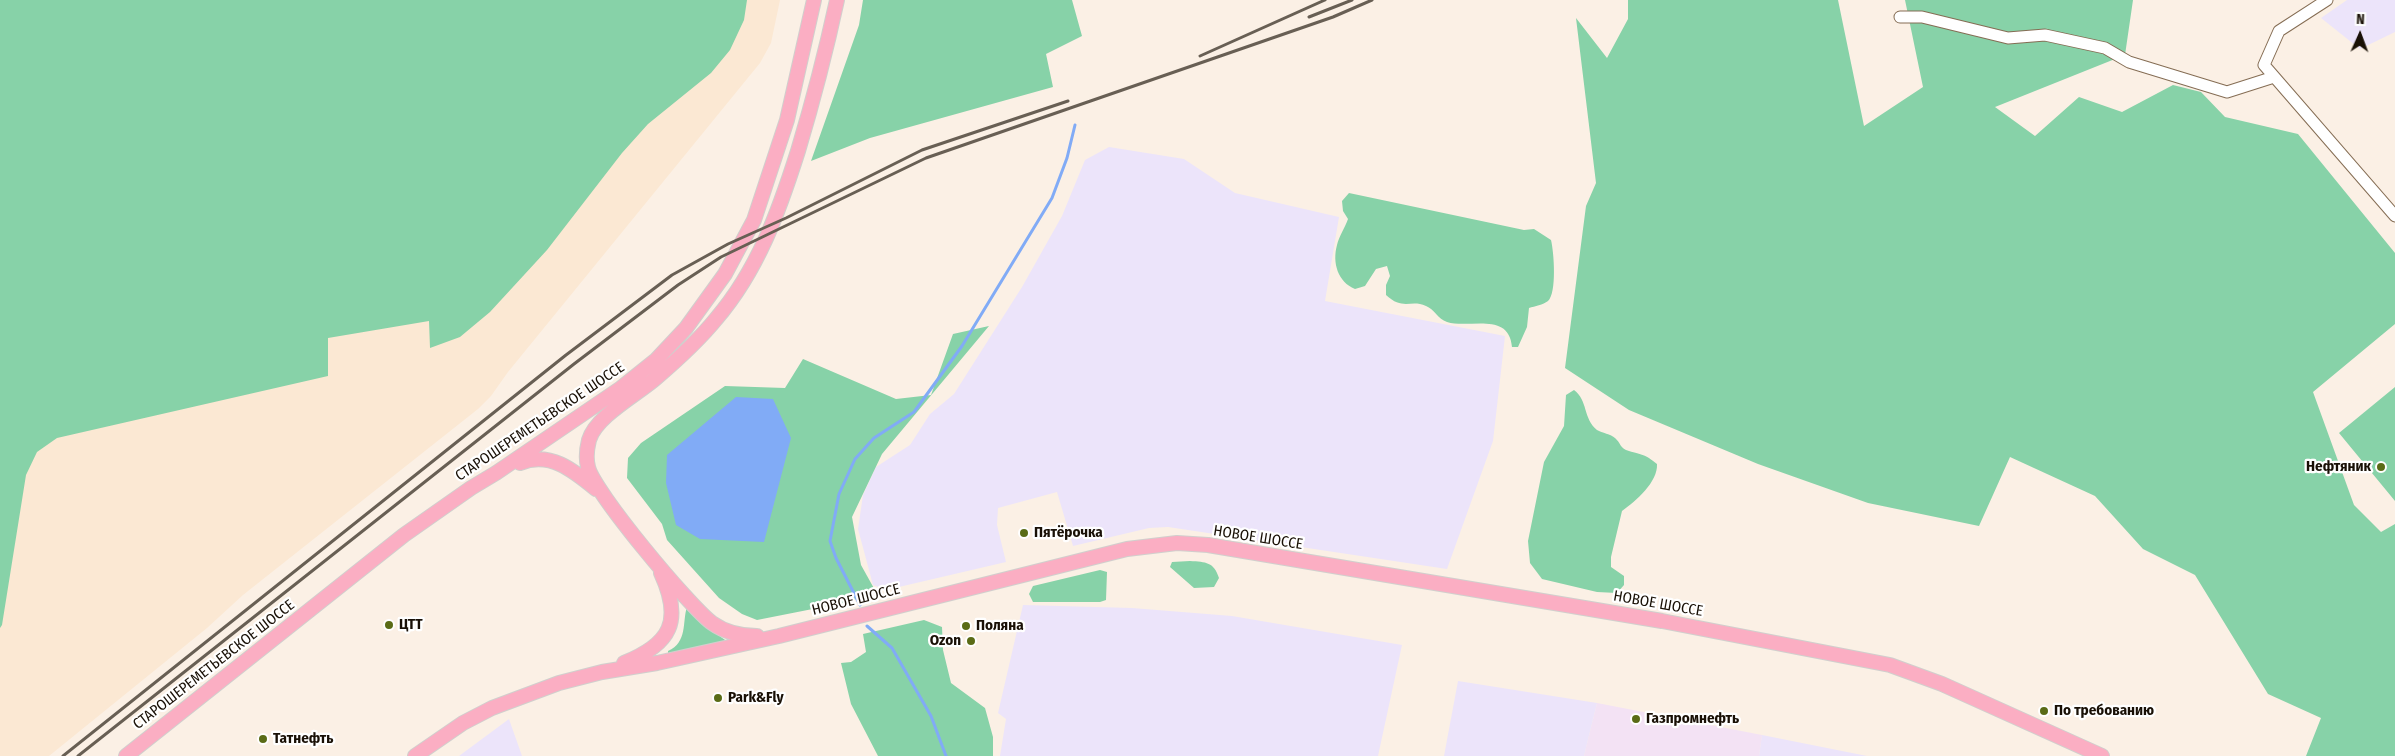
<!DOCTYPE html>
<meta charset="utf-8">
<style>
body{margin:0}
#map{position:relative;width:2395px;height:756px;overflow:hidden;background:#fbf0e5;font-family:"Fira Sans Condensed",sans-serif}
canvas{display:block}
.north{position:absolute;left:2335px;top:10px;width:50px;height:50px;-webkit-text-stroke:4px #fff;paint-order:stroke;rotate:2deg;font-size:14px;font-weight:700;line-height:20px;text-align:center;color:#191006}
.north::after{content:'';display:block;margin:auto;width:18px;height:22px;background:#191006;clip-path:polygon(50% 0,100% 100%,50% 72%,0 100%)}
</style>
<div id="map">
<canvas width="2395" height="756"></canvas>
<div class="north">N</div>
</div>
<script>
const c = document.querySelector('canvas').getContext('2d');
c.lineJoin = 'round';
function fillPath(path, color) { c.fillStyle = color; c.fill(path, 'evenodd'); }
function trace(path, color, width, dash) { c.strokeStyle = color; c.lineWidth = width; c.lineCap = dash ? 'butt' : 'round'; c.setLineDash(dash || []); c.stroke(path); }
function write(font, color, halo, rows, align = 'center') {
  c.font = font + ' "Fira Sans Condensed",sans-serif'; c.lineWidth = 4.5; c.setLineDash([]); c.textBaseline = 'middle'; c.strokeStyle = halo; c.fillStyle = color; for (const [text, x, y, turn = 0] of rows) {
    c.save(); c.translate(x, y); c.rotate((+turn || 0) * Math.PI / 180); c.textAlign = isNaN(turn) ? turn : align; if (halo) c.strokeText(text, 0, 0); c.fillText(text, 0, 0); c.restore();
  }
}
const commercial = new Path2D(`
 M1597,703L1762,735L1759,756H1584Z`);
const industrial = new Path2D(`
 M2347,0H2395V32L2360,49L2321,18Z
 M1109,147L1184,159L1235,193L1339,217L1325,301L1505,336L1493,441L1447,569L1168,527L1149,528L1073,546L1057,492L998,508L997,525L1006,562L886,590L873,585L858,529L863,495L876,467L910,445L930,414L954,394L1022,287L1062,216L1085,160Z
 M1023,605L1132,608L1232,616L1402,645L1378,756H1000L1006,719L998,713Z
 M1458,681L1597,703L1584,756H1444Z
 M509,719L522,756H459Z
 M1762,735L1867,756H1759Z`);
const built = new Path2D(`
 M0,0H780L771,43L760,63L508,372L491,396L478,409L243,595L207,628L49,756H0Z`);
const green = new Path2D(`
 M0,0H747L744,20L730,50L711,73L648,124L622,153L547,250L490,312L460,337L430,348L429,321L328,338V376L57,438L37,452L26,475L2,625L0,628Z
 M863,0H1072L1082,36L1046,54L1053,87L870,138L811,161L859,25Z
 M1628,0H1838L1864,126L1923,87L1905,0H2133L2125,55L1995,107L2035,136L2079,97L2122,112L2173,85L2201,92L2225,117L2298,134L2395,253V324L2313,392L2354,505L2381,532L2395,524V756H2306L2321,718L2268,694L2195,575L2143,549L2095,496L2010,457L1979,526L1868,503L1758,464L1629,410L1565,368L1586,206L1596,183L1576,18L1607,58L1628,19Z
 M1349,193L1524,230L1534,229L1551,240C1554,252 1557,293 1548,301C1543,305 1535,306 1529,308L1527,327L1518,347H1512C1509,311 1469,329 1447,322C1438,319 1434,309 1426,306C1411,299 1403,311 1386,295V285L1390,276L1387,266L1376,269L1365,286L1355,289C1338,282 1332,263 1337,245C1339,236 1345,228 1348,219L1343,211L1342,201Z
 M989,326L882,454L852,517L861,565L876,592L848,602L757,620L742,614L719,598L667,540L662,524L627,478L628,458L641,443L725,386L785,388L803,359L896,399L931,395L953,334Z
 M2395,387V501L2339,433Z
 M1574,390C1588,400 1583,419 1597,430C1602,433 1611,434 1615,438C1621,443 1620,449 1629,451C1642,455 1645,454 1657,464C1658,482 1636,501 1622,511L1611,557V567L1624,576V585L1617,593L1597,592L1542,579L1530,563L1528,541L1544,462L1564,426L1566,395Z
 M1190,561C1206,562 1214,562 1219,578L1214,587L1194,588L1170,567L1172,562Z
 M1100,570L1107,572L1106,600L1100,602H1033L1029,594L1033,586Z
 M687,607L708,628L728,642L668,654V651C688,642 682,622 687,607Z
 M924,620L942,627L943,650L951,683L985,708L993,737V756H878L851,704L841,663L851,662L866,652L863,634Z`);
const water = new Path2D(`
 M736,397L773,399L791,438L764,542L700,539L676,525L666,483L667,455Z`);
const stream = new Path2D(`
 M860,605L836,558L830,541L839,494L855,459L874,438L914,412L962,346L1052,198L1067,158L1075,125
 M867,626L892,648L931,716L946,756`);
const minor = new Path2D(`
 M2327,0L2279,31L2264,65L2395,216
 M1900,17H1922L2008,38L2045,35L2105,48L2129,62L2227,92L2274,77`);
const major = new Path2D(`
 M520,463C550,451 573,470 596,489
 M757,636C740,636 726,633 712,623C690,607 593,491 588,467C586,459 587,448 589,440C596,416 638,394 656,378C677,360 699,340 716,319C758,270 779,211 798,151C813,101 826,51 837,0
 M624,663C671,644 683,621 661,573
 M126,756L404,535L471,488L496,473L621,388L656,360L686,328L725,274L754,220L787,120L814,0
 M415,756L463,723L492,708L559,683L602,672L657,663L779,636L1127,549L1177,543L1208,545L1662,621L1890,665L1942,684L2102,756`);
const rail = new Path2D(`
 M1309,17L1352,0
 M1200,56L1325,0
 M63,756L566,355L672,275L728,244L786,218L922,150L1068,101
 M78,756L574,364L678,285L721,257L926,158L1333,17L1372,0`);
const markers = [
 [2381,467,5,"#5a6b16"],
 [1024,533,5,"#5a6b16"],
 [389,625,5,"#5a6b16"],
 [966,626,5,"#5a6b16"],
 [971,641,5,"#5a6b16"],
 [718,698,5,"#5a6b16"],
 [2044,711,5,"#5a6b16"],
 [1636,719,5,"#5a6b16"],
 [263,739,5,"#5a6b16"]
];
const streetNames = [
 ["СТАРОШЕРЕМЕТЬЕВСКОЕ ШОССЕ",540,422,-34],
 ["НОВОЕ ШОССЕ",1258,538,9],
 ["НОВОЕ ШОССЕ",856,600,-14],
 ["НОВОЕ ШОССЕ",1658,604,10],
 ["СТАРОШЕРЕМЕТЬЕВСКОЕ ШОССЕ",214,665,-38]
];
const poiNames = [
 ["Нефтяник",2371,467,"right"],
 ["Пятёрочка",1034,533],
 ["ЦТТ",399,625],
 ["Поляна",976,626],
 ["Ozon",961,641,"right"],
 ["Park&Fly",728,698],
 ["По требованию",2054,711],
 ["Газпромнефть",1646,719],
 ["Татнефть",273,739]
];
fillPath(commercial, '#f3e2f4');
fillPath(industrial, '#ece4fa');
fillPath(built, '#fbe8d3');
fillPath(green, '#87d2a8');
fillPath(water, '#81abf6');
trace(stream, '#81abf6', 3);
trace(minor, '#856d54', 13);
trace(major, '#d1cfcd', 16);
trace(minor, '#fff', 11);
trace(major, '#fbaec3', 14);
trace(rail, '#685f54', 3);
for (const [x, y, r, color] of markers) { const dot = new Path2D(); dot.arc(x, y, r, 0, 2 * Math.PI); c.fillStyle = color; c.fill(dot); trace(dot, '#fff', 2); }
write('15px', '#191006', '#fff', streetNames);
write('bold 15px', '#191006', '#fff', poiNames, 'left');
</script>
